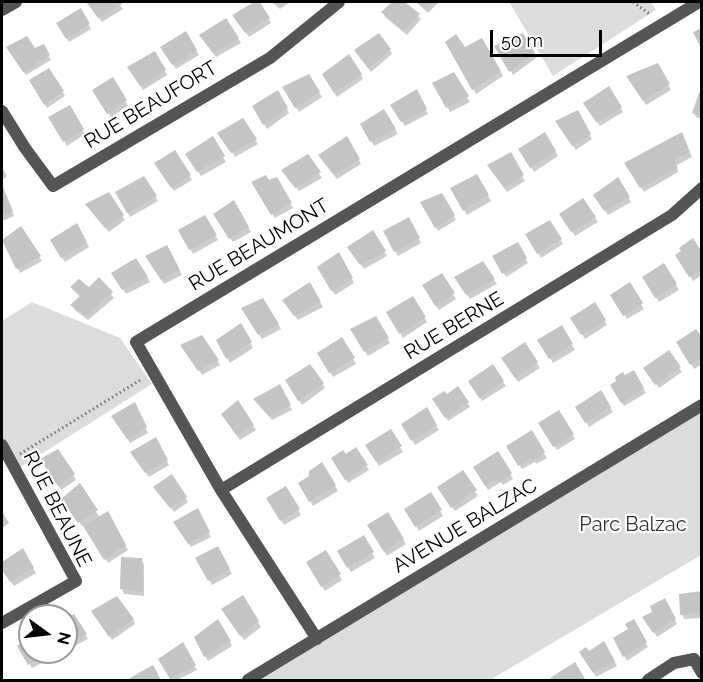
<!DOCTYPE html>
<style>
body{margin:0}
#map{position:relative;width:703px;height:682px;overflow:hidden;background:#fff;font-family:Raleway,sans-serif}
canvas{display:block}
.frame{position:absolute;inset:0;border:3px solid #000;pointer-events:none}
.north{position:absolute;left:18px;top:604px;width:60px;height:60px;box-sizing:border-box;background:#fff;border:2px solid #999;border-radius:50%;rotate:105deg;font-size:16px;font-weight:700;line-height:24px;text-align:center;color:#000}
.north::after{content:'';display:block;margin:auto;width:21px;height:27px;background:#000;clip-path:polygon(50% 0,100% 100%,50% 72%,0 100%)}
.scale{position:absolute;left:490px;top:30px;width:112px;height:27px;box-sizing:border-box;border:3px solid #000;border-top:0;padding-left:8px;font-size:18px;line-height:21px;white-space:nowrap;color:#000;-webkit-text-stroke:4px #fff;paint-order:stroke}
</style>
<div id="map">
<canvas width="703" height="682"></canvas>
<div class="frame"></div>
<div class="north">N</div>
<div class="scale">50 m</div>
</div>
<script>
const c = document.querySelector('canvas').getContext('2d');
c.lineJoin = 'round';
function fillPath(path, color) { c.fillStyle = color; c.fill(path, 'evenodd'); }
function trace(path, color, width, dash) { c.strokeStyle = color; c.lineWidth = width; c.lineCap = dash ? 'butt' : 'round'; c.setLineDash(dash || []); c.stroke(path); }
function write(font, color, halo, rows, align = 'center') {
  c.font = font + ' Raleway,sans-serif'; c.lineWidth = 4.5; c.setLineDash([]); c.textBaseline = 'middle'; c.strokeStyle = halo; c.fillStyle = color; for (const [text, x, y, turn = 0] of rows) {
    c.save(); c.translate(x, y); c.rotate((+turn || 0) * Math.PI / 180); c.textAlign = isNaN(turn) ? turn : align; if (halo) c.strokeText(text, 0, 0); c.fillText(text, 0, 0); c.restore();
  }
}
const green = new Path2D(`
 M509,2H651L656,10L553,76Z
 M32,302L120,338L152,384L16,470L2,445V321Z
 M701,412V555L490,680H260Z`);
const shadow = new Path2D(`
 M92,2H118L123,9L102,22L89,4Z
 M258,2L271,23L249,37L234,15Z
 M272,2H290L280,9Z
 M394,2H403L421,19L407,35L385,17L383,13Z
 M416,2H439L428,13Z
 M80,11L91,29L69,42L58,24Z
 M226,20L241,43L216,57L204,40Z
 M186,33L199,55L176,69L162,48Z
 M522,35L536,58L513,75L496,46Z
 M482,40L503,76L476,94L447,42L465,49Z
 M43,46L51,60L26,75L8,47L34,50Z
 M390,50L392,54L371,72L358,55Z
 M154,53L167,75L143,90L129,67Z
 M657,65L671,90L646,105L629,77Z
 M49,70L65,96L47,108L31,80Z
 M324,74H361L363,79L337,97Z
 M454,74L470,102L450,112L434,83Z
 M308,76L322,97L299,112L284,88Z
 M113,79L128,106L111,117L94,90Z
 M609,88L623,112L600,126L587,108Z
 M702,89V119L696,117L694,113Z
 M416,91L428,114L405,126L392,106Z
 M277,92L289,113L267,129L254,106Z
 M69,107L85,134L67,146L50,117Z
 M384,111L398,134L374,146L362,125Z
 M577,112L592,139L576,150L560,126Z
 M242,120L258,144L235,157L222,138Z
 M544,134L558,156L534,172L520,150Z
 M212,138L226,162L201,176L190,159Z
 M347,138L361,164L337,179L322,160Z
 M684,139L692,157L677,165L678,172L644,192L626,163Z
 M174,152L192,180L174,191L156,163Z
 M510,154L525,181L507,192L492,170Z
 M308,156L322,178L299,191L283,171Z
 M2,167L7,176L2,180Z
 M477,176L491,201L467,215L452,188Z
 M143,178L158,201L130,217L117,192Z
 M276,179L293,208L275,218L253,183L269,182Z
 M617,179L631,202L608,215L595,195Z
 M2,188L14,216L2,221Z
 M108,194L125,220L109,232L89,208Z
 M441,195L456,220L438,231L422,202Z
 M583,200L598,222L575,236L561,214Z
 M234,202L251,232L233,242L217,219Z
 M204,217L218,240L193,254L180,231Z
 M408,219L421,243L398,256L385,231Z
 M549,222L563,244L541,258L527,234Z
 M77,225L89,247L65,262L54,245Z
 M21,228L42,261L20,273L3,240Z
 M373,233L387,256L364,269L352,252Z
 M517,244L528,263L506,277L494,257Z
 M167,247L182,275L164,284L147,257Z
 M338,255L354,283L335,295L319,268Z
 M702,255V275L693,281L677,256Z
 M136,260L150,282L126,294L113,274Z
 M482,263L497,284L470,299L458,282Z
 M664,265L679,290L659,302L644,277Z
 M441,275L456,299L439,310L424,285Z
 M99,279L114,298L88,320L75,310L72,305L81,298L72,288L89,289Z
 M309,284L323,307L298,320L286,305Z
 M629,284L644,309L627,319L612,295Z
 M412,298L427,322L403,338L388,313Z
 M263,300L281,329L262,339L243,308Z
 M595,304L607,325L585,339L572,319Z
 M375,318L390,343L368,356L352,330Z
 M241,325L253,348L230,363L218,341Z
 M561,327L575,350L553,363L539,340Z
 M202,337L220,365L202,375L183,346Z
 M342,340L356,364L333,377L319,354Z
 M702,340V364L694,369L678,342Z
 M525,345L540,368L518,382L503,359Z
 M493,367L506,386L482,401L470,382Z
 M679,368L682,372L659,388L648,373Z
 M633,372L646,393L624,406L612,385Z
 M287,381L323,384L325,388L302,405Z
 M279,386L292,410L272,420L255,400Z
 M458,388L470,407L448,421L434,399L446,396Z
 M601,392L613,412L589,427L577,407Z
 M237,402L256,430L240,440L225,419Z
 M134,404L148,433L130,443L113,416Z
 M427,410L439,430L415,445L403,424Z
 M559,412L575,439L557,450L540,423Z
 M390,431L403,452L379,466L367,445Z
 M531,433L547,458L536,464L535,462L522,469L508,447Z
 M156,440L169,465L149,477L135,457Z
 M356,449L369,470L348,483L333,459L346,456Z
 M498,453L513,479L503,485L501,482L488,490L475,468Z
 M42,459L73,475L76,480L61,490Z
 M322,464L338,491L313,506L300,483L311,477Z
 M463,472L478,496L455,511L439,488Z
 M172,476L188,502L174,512L158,492Z
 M80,485L100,518L108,513L128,550L108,563L85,525L82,526L66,504Z
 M285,488L301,515L284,525L268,499Z
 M430,494L443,516L419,531L406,509Z
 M197,510L211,537L191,547L175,523Z
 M2,511L9,523L2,528Z
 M388,514L406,544L387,556L369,526Z
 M363,537L375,558L351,572L339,551Z
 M218,548L232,574L212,585L197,558Z
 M23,550L36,573L14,586L2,569V564Z
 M326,552L342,580L325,591L308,563Z
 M142,560L144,565V596L124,594L122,589Z
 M702,593V618L684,619L682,614Z
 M243,598L261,627L244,640L226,614Z
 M664,600L677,624L657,637L645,617L654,612Z
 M74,616L88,639L66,650V621Z
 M95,616L133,619L135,624L112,640Z
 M218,621L232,646L208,661L195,638Z
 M633,621L648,647L627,661L615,639L630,630Z
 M30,639V652H52L54,657L32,668L19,646Z
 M604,643L617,666L596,677L581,652L589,653Z
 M182,644L197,670L177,680H172L160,659Z`);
const building = new Path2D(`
 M89,2H120L122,4L98,18L87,3Z
 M254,2H260L270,18L245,33L232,15Z
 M392,2H405L420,14L404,31L381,12Z
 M417,2H432L425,9Z
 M81,8L90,24L66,39L56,23Z
 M226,18L239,38L213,53L199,35Z
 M702,28V50L693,32Z
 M186,31L197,50L172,65L160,47Z
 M379,33L391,49L368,68L354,50Z
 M523,33L535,53L509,72L494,46Z
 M456,34L465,47L482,38L501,71L472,90L445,42Z
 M27,36L35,48L44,44L50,55L23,72L6,47Z
 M155,51L166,70L140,86L127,67Z
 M349,54L362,74L334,93L322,74Z
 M658,63L670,84L643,101L626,76Z
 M49,68L64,91L44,105L29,80Z
 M454,72L469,96L446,108L432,83Z
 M309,74L320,92L295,108L282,87Z
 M113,77L127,100L107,114L92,90Z
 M702,85V116L692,113Z
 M609,86L622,107L596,122L583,103Z
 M417,89L427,109L401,122L390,105Z
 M278,90L288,108L263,125L252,106Z
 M70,105L84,129L63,142L48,117Z
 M384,109L396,129L370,142L360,124Z
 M578,110L591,134L572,146L555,121Z
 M243,118L257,139L231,153L217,133Z
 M545,132L556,151L530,168L518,149Z
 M682,132L690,152L675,160L676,168L640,188L624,163Z
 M213,136L225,156L197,172L185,154Z
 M347,136L360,159L334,175L318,155Z
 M175,150L191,175L171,188L154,163Z
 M511,152L524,175L504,188L487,165Z
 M308,154L321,172L295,188L281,170Z
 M477,174L489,195L463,211L450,188Z
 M266,175L269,180L277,177L292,203L271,215L251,182Z
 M144,176L157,196L127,213L115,192Z
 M618,177L630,197L604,211L593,195Z
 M2,185L13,211L2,216Z
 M109,192L124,215L105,228L85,204Z
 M442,193L455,215L435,228L420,202Z
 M583,198L596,217L571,232L559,214Z
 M234,200L249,227L229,239L213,214Z
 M205,215L217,235L189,250L178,230Z
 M409,217L420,238L394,252L383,231Z
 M550,220L562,239L537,254L525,234Z
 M77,223L87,242L61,258L50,240Z
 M21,226L41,256L16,269L2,240Z
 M373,230L386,251L360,265L347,247Z
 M693,238L702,252V269L689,277L675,255L681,251L679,248Z
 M518,242L527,258L502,274L492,256Z
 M167,245L180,270L161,280L145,256Z
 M339,252L353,278L331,291L317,267Z
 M136,258L148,277L122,290L111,273Z
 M483,261L495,279L466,295L454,277Z
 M664,263L677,284L655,298L642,277Z
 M442,273L455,293L436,307L422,285Z
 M99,277L113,292L85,316L70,305L80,296L70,287L79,279L89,287Z
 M310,282L321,302L294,316L282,300Z
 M630,282L643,303L623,316L610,295Z
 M413,296L426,317L399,334L386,312Z
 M263,298L279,324L258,335L241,308Z
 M595,302L606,320L581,335L570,318Z
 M376,316L389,338L364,352L350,329Z
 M241,323L252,342L226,359L216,340Z
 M562,325L573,344L549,359L537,340Z
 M696,329L702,337V358L690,365L676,342Z
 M202,335L219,360L198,371L180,345Z
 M342,337L355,358L329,373L317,353Z
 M525,342L538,362L515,378L501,358Z
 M669,350L681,367L655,385L643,368Z
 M310,364L324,383L298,401L285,380Z
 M493,364L504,381L479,398L468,381Z
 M634,370L644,388L621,403L610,385L616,381L615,377L623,372L625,375Z
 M280,384L291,405L269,416L253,399Z
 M458,386L469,402L445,418L432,399L444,391L447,394Z
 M601,390L611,407L585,423L575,407Z
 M238,400L254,425L237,436L221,414Z
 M135,402L147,427L127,439L111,416Z
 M427,407L437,425L411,441L401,424Z
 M559,410L574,434L553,447L538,423Z
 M391,429L402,446L376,462L365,445Z
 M532,430L545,452L532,461L531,458L518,466L506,446Z
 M156,437L168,460L145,473L130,452Z
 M356,447L368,465L345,480L331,458L343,450L346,454Z
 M58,449L75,474L58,486L40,459Z
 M498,451L512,473L499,482L497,478L485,486L473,467Z
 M322,462L336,485L309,502L298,483L309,476V471Z
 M463,470L477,490L451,508L437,487Z
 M172,474L187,497L170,508L153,487Z
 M80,483L98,510L78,523L61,499Z
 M286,486L300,509L280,521L266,498Z
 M431,492L442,510L415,527L404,509Z
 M198,508L210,532L188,544L173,522Z
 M108,511L126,545L104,560L83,526Z
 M388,512L404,539L384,552L367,525Z
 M364,535L374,552L347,568L337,551Z
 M218,546L230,569L208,581L195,558Z
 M23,548L34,568L10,582L2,570V562Z
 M326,550L341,574L321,587L306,562Z
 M121,557L142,558L143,592L120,589Z
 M702,591V613L680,615L679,594Z
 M243,595L259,621L240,636L221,609Z
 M117,596L134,619L109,637L91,611Z
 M665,598L676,619L653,633L642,617L652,612L650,606Z
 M74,614L87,634L66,644V619Z
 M218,619L231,641L204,657L194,637Z
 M634,619L647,642L623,657L613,638L628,629L625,624Z
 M30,638V652H53L28,665L17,646Z
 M604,641L615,661L593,673L579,652L586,647L589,651Z
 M183,642L196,665L170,679L158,659Z
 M575,662L585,679L581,680H552L550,678Z
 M153,665L161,680H131L130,678Z`);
const path = new Path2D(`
 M633,2L651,15
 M20,454L142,379`);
const minor = new Path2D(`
 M2,10L16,2
 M2,111L25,148L53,186L270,58L339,2
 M2,445L76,581L2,623
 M221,490L672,215L702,188
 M317,639L221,490L136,342L699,2
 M248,680L702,405
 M648,680L674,663L694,659L702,673`);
const streetNames = [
 ["RUE BEAUFORT",151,105,-31],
 ["RUE BEAUMONT",259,245,-31],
 ["RUE BERNE",454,326,-31],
 ["RUE BEAUNE",57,509,63],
 ["AVENUE BALZAC",465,526,-31]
];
const parkNames = [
 ["Parc Balzac",633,525]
];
fillPath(green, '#dcdcdc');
fillPath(shadow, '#0003');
fillPath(building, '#c4c4c4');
trace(path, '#777', 3, [1.5, 3]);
trace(minor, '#555', 12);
write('20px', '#000', '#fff', streetNames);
write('20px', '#333', '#fff', parkNames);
</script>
